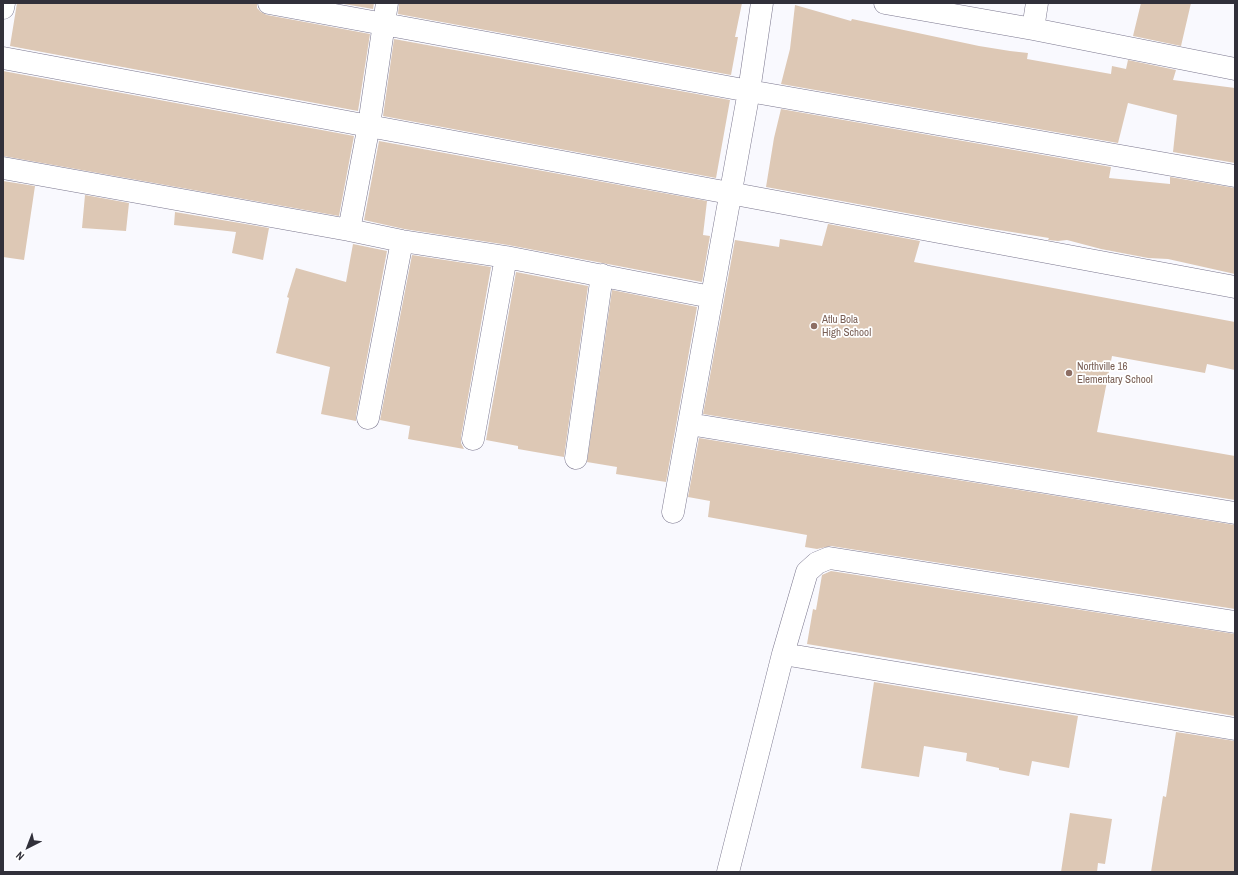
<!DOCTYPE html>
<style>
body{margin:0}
#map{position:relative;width:1238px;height:875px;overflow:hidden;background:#f9f9fe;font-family:"Archivo Narrow",sans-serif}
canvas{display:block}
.frame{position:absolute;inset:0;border:4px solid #31303a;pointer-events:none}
.north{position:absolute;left:8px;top:827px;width:40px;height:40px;-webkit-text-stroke:3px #fff;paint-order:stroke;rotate:222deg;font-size:11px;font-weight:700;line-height:16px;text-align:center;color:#31303a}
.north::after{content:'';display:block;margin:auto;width:14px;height:18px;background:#31303a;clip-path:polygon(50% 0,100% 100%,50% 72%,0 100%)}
</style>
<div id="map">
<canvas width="1238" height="875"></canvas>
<div class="frame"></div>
<div class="north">N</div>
</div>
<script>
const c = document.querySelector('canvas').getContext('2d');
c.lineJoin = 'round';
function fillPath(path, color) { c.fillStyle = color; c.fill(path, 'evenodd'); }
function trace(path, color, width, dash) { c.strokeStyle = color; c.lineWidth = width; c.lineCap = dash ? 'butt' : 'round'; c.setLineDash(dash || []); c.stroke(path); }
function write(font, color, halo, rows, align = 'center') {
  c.font = font + ' "Archivo Narrow",sans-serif'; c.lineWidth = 3.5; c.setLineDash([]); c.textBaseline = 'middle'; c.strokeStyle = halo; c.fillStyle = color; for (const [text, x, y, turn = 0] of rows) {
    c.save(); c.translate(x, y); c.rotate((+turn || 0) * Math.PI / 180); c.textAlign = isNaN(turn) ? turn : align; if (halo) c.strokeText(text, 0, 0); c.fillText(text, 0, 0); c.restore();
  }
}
const building = new Path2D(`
 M17,3H257V8L261,12L267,15L370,34L358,111L10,46Z
 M338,3H374L373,9Z
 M399,3H742L735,37H738L731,75L398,14Z
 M1141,3H1191L1181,46L1133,36Z
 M795,5L851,21L852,19L979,46L1010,51L1028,53L1027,59L1111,74L1112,66L1126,69L1128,60L1176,70L1173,80L1235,88V163L1173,152L1177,115L1128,103L1118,143L781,84L790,49Z
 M394,39L730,100L716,178L383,116Z
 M3,71L354,136L339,216L3,156Z
 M781,109L1111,167L1109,178L1170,184V177L1235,188V274L1168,259L1148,258L1101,249L1067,240L1058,241L1048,240L1049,238L987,228L766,187L774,138Z
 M379,141L707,201L703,235L710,236L702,282L508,245L404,229L364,220Z
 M3,181L35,186L24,260L3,257Z
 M85,195L129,203L126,231L82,228Z
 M175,212L269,228L263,260L232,253L236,232L174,225Z
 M828,224L920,241L914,262L1235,322V370L1207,364L1205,373L1112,356L1097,432L1235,456V500L703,414L735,240L779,247L780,239L822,246Z
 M353,244L387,251L356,416V421L321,414L330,367L276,353L289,298L287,297L296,268L346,282Z
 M412,255L491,267L461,437V443L464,449L408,439L410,426L380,420Z
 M516,272L588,286L564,457L518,449V446L486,440Z
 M612,290L697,307L666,482L616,474L617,467L587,462Z
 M699,438L1235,525V609L831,546L817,549L805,547L807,535L708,517L710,501L688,497Z
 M831,571L1235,634V716L807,644L813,609L816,610L822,575Z
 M874,682L1078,716L1069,768L1032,761L1029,776L999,770V768L966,761L967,753L924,746L919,777L861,768Z
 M1176,732L1235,741V872H1151L1163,796L1166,797Z
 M1070,813L1112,819L1105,864L1098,863L1097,872H1061Z`);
const minor = new Path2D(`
 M269,3L749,91L1235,176
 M885,3L1033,29L1235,69
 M3,8L4,3
 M1033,29L1037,3
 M3,58L1235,287
 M3,168L349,230L402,241L506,257L711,297
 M349,230L369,125L387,3
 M368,418L402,241
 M689,424L1235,513
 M473,439L506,257
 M576,458L602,275
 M673,512L749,91L762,3
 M1235,622L829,558L817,563L807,572L783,654L1235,729
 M728,872L783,654`);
const markers = [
 [814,326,4,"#8d6e63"],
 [1069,373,4,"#8d6e63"]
];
const educationNames = [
 ["Atlu Bola",822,320],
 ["High School",822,333],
 ["Northville 16",1077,367],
 ["Elementary School",1077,380]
];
fillPath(building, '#ddc8b5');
trace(minor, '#7b778e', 23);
trace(minor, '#fff', 22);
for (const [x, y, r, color] of markers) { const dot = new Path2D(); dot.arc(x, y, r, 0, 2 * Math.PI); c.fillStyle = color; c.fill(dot); trace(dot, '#fff', 1.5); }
write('11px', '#785e54', '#fff', educationNames, 'left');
</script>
